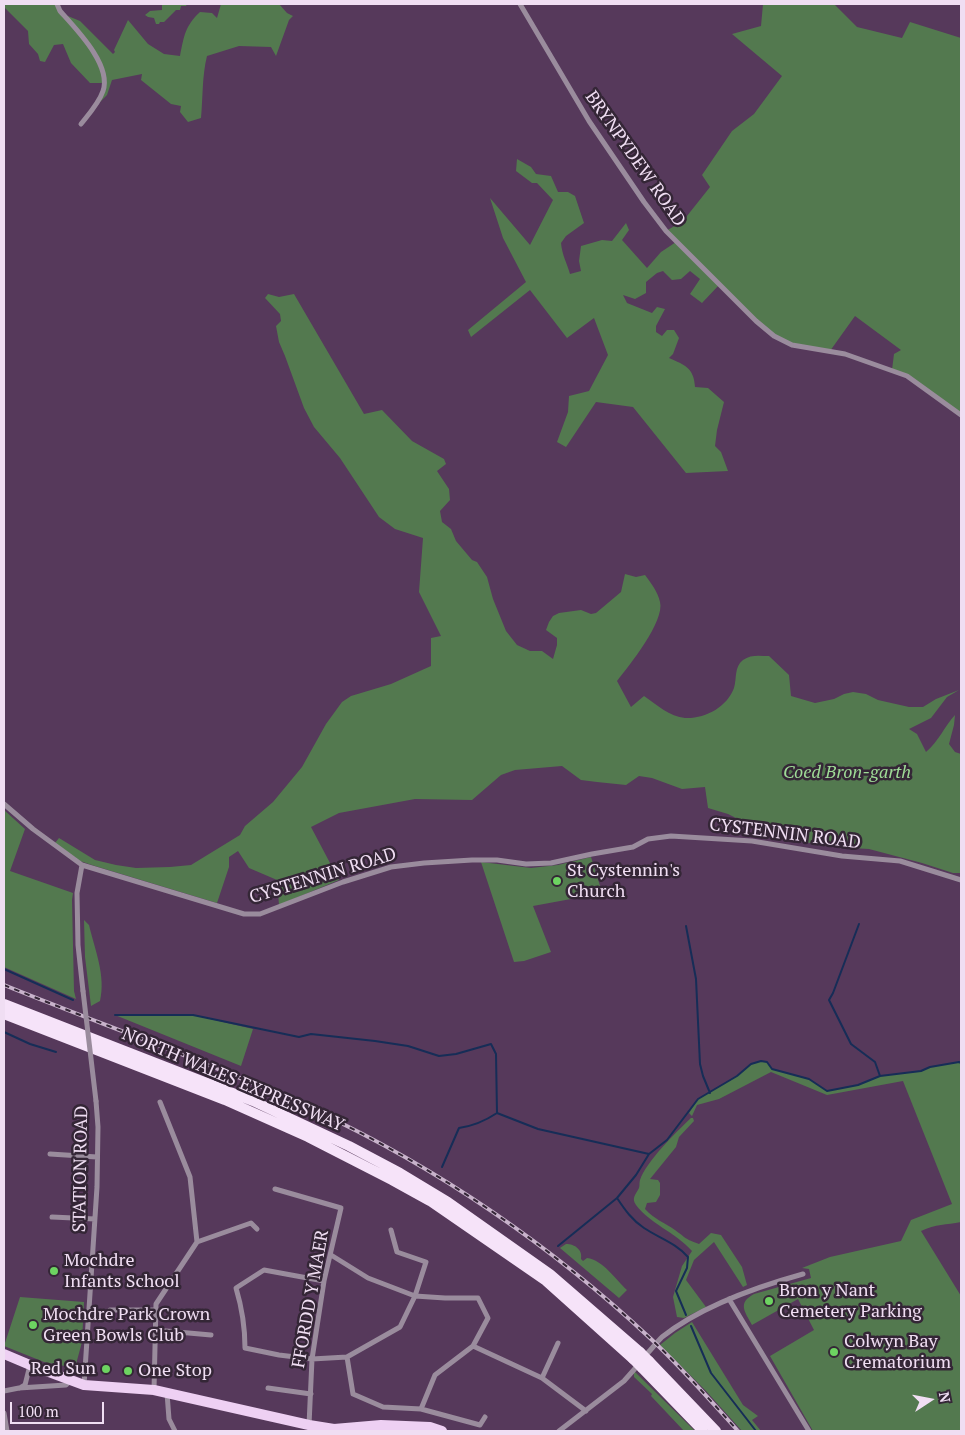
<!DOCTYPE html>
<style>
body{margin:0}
#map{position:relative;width:965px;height:1435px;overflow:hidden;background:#56395b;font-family:"PT Serif",serif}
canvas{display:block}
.frame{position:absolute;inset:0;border:5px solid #f0def3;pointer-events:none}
.north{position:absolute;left:905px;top:1375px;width:50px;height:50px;-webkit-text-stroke:4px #342636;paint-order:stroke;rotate:79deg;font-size:14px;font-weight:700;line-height:20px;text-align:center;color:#f0def3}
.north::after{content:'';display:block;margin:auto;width:18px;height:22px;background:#f0def3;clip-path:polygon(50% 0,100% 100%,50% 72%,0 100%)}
.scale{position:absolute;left:10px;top:1402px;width:94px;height:22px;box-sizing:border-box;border:2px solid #f0def3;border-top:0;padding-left:6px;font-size:15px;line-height:18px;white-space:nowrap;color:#f0def3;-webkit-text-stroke:4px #342636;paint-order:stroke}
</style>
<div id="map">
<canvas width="965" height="1435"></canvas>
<div class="frame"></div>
<div class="north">N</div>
<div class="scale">100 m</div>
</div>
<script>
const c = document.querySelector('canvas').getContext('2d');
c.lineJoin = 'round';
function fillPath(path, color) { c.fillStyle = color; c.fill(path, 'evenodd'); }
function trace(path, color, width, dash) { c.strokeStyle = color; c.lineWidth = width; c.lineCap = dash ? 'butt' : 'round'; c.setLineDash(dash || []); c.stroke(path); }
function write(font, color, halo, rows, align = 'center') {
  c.font = font + ' "PT Serif",serif'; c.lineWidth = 5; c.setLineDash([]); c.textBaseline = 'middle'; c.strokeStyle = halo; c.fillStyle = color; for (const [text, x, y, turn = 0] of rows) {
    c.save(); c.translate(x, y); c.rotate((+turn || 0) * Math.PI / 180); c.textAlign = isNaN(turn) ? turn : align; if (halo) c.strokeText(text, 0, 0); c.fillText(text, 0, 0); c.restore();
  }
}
const green = new Path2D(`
 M4,4H57L63,14L80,21L113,54L115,52L114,50L128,20L148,44L164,54L180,56C184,36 185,26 200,12L212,13L217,18L221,4H279L287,13L293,16L289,20L276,56L271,47L239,46L207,56C202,76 203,97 201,118L188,122L180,112L181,106L171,104L141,80L142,74L112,80L107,95L100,102L104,83H90L71,63L63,44L54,45L45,62L40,61L38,54L29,44L28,31L4,7Z
 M162,4H187L186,6H181L180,10H176L164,22H160L159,24H156L154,18L148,17L145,15L150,11L162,10Z
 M763,4H834L857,27L902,38L910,22L961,38V415L907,376L892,370L894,354L901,350L855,316L830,351L792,345L774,336L719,285L702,303L690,294L700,279L690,271L681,279L672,280L663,271L657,273L646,282V293L635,299L623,295L627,303L652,313L657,307L665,309L656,326V332L662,336L667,330H674L679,338L673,354L669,358C685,365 694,368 695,387L708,388L724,402L717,430L715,446L721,452L728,471L686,473L633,407L596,402L566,447L557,442L568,412L569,396L589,391L608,355L594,318L567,338L530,290L471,337L468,330L526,282L503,238L490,198L530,245L553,200L537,183H532L516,171L517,159L531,167L536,174L551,176L558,192H568L575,196L584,223L566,236L561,243C562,255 567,263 570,274L581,271L579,261L581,246L602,240L612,241L626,223L629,230L622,240L647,268L661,252L676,242L666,231L683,221L710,187L702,175L732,131L754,114L782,76L732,34L761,26Z
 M268,294L279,297L294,294L364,414L382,410L412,441L444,459L446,464L437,471L449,489L450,500L440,511L442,522L451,529L456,541L472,560L477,562L487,577L493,599L506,631L517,645L530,651H542L553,659L557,645V638L546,630L549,622L553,616L559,613L581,610L591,614L596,613L621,592L625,574L636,577L645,575C651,583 658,592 660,602C665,621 629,666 617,681L631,707L644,696C656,704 670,717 685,718C705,719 727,707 734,688C737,678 734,667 743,660C751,654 760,656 769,656L789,675L791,696L815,703L834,699L844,694L853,692L866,694L878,700L909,707H923L936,699L959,690L947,697L931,718L909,729L917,734L926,752C939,741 944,727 955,715L954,725L949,744L955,752L961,754V873H953L922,863L869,849L834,847L763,835L746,823L728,814L708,808L705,787L682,789L652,778L639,776L626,785L597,782L581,780L562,766L515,770L501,775L472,800L415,799L339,813L311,827L339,880L279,905L277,880L249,868L238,851L229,857V867L217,903L95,866L80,861L55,843L59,838L95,860L116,865L136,868L170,867L191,865L240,835L245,826L273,802L302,767L326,724L342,702L351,696L391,684L431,666V638L441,636L419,592L423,538L395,529L379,517L340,458L314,427L304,408L285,356L279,342L276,326L281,321L280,314L265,298Z
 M4,810L25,829L10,871L73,893L72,900L74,991L76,999L4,967Z
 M591,857L601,889L571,899L533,906L551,952L524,961L514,962L481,862L531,868L558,865Z
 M84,920L89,925C95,950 106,976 100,1001L91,1006L85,957Z
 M115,1015H193L253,1029L241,1066Z
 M761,1061L767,1062L772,1069L809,1079L828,1091L858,1085L880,1076L921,1071L930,1067L959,1062L961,1063V1222C946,1225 936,1224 921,1231L961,1296V1431H813L770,1356L814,1330L798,1299L752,1325C745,1312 737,1303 754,1294L811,1278L809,1269L802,1268L830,1257L901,1241L911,1220L952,1204L903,1081L827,1095L771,1072L719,1099L697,1105L692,1116L689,1113L698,1099L737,1076L750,1065Z
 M691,1118H693L694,1121L679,1137L676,1147L650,1179L658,1180L660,1183V1195L656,1202L647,1203L645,1209C655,1220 664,1222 675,1230C686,1238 685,1239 699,1244L711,1233L721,1235L742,1267L747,1285L743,1287L714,1242L694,1260L686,1280L706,1307L684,1318L677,1317L673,1297L682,1266L692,1251C675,1232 649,1223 636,1205C631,1198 636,1194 639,1188C640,1184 639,1184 640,1180C646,1162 676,1132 691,1118Z
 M566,1244C575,1244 583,1250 581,1259L583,1261L587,1258C603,1260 616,1280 627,1290L619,1298L560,1248Z
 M20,1297L84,1302L82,1342L75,1368L44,1362L4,1346Z
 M692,1322L743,1405L758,1416L752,1420L761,1431H742L706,1391L660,1345L675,1333Z
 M634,1371L695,1431H684L651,1396L652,1394L634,1377Z`);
const stream = new Path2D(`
 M859,924L833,993L829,1000L851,1044L875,1062L880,1076
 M686,926L696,979L700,1064L703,1076L710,1093
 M4,969L73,1000
 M115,1015H193L299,1037L311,1034L375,1041L408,1046L439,1056L456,1054L491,1044L496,1054L497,1113L538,1129L649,1154
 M4,1032L30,1044L56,1052
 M442,1167L459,1128C473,1126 485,1121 497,1113
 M558,1246L617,1198
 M686,1315L676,1291L687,1268L688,1257C676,1243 659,1238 644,1228C632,1220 625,1210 617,1198L636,1175L649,1154L667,1140L698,1099L737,1076L751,1064L761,1061L767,1062L772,1069L809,1079L827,1091L858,1085L880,1076L921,1071L930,1067L959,1062L961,1063
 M691,1326L711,1373L756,1431`);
const minor = new Path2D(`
 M57,4L60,11C76,29 112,65 103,91C99,103 89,114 81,124
 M520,4L589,121L644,202L666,231L756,321L774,336L792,345L845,354L907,376L961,415
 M4,804L33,829L82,865L244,914H260L343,882L391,867L424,863L472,860H497L526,864L551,863L592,854L633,847L648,839L671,836L752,841L842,856L900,861L961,880
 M82,865L77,893L78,945L83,991
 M50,1154L97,1157
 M275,1189L341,1208L324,1281L312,1359L309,1425
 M52,1217L95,1219
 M197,1242L251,1223L257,1229
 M331,1255L368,1278L415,1296L445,1298H478L488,1318L473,1346L435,1375L421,1409
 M324,1281L264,1270L236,1288C242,1308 245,1327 245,1348L279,1355L312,1359L347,1357L400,1327L415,1296L426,1262L397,1252L391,1230
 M729,1299L809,1431
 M110,1310H155
 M155,1330L211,1335
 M473,1346L542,1378L586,1411
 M347,1357L353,1394L383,1407L421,1409L480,1425L485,1417
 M644,1357C650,1351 656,1343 662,1337C700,1307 756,1287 803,1274
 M542,1378L558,1343
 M84,1385L97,1187L98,1127L96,1101
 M20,1388L25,1385L30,1365
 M268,1388L311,1394
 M154,1390L156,1304L197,1242L190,1177L160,1102
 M4,1391L19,1388L66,1385L70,1381
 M167,1393L169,1419L175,1431
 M4,1413L7,1431
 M559,1431L624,1381L639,1364`);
const primary = new Path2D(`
 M4,1354L30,1365L84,1385L154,1390L309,1425L334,1429L381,1425L430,1427L442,1431`);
const trunk = new Path2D(`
 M4,1004L253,1101L349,1146L400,1173L448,1202L550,1274L640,1352
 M4,1014L225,1100L308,1137L392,1180L430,1201L546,1281L633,1359
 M649,1361L716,1431
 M642,1368L703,1431`);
const rail = new Path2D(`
 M4,985C108,1027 214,1064 316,1111C438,1168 553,1247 651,1339C682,1368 710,1400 738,1431`);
const minorBridge = new Path2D(`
 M83,991L96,1101`);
const trunkBridge = new Path2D(`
 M640,1352L649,1361
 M633,1359L642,1368`);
const markers = [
 [557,881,5,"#6dd361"],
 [54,1271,5,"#6dd361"],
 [769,1301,5,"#6dd361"],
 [33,1325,5,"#6dd361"],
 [834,1352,5,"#6dd361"],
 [106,1369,5,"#6dd361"],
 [128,1371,5,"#6dd361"]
];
const streetNames = [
 ["BRYNPYDEW ROAD",635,159,55],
 ["CYSTENNIN ROAD",785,834,7],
 ["CYSTENNIN ROAD",323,876,-17],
 ["NORTH WALES EXPRESSWAY",233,1080,23],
 ["STATION ROAD",81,1169,-89],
 ["FFORDD Y MAER",311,1299,-80]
];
const parkNames = [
 ["Coed Bron-garth",847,773]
];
const poiNames = [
 ["St Cystennin's",567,871],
 ["Church",567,892],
 ["Mochdre",64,1261],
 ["Infants School",64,1282],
 ["Bron y Nant",779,1291],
 ["Cemetery Parking",779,1312],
 ["Mochdre Park Crown",43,1315],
 ["Green Bowls Club",43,1336],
 ["Colwyn Bay",844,1342],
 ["Crematorium",844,1363],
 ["Red Sun",96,1369,"right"],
 ["One Stop",138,1371]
];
fillPath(green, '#53794f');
trace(stream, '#162d57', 2);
trace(minor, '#9a8c9d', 5);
trace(primary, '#eed0f3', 10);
trace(trunk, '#f6e3f9', 10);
trace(rail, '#c8b3cb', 4);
trace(rail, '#342636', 2, [5.5]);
trace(minorBridge, '#9a8c9d', 5);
trace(trunkBridge, '#f6e3f9', 10);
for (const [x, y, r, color] of markers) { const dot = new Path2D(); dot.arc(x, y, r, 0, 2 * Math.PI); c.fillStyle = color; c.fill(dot); trace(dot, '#342636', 2); }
write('18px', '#f0def3', '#342636', streetNames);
write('italic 18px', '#9edb96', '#342636', parkNames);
write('18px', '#f0def3', '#342636', poiNames, 'left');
</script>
